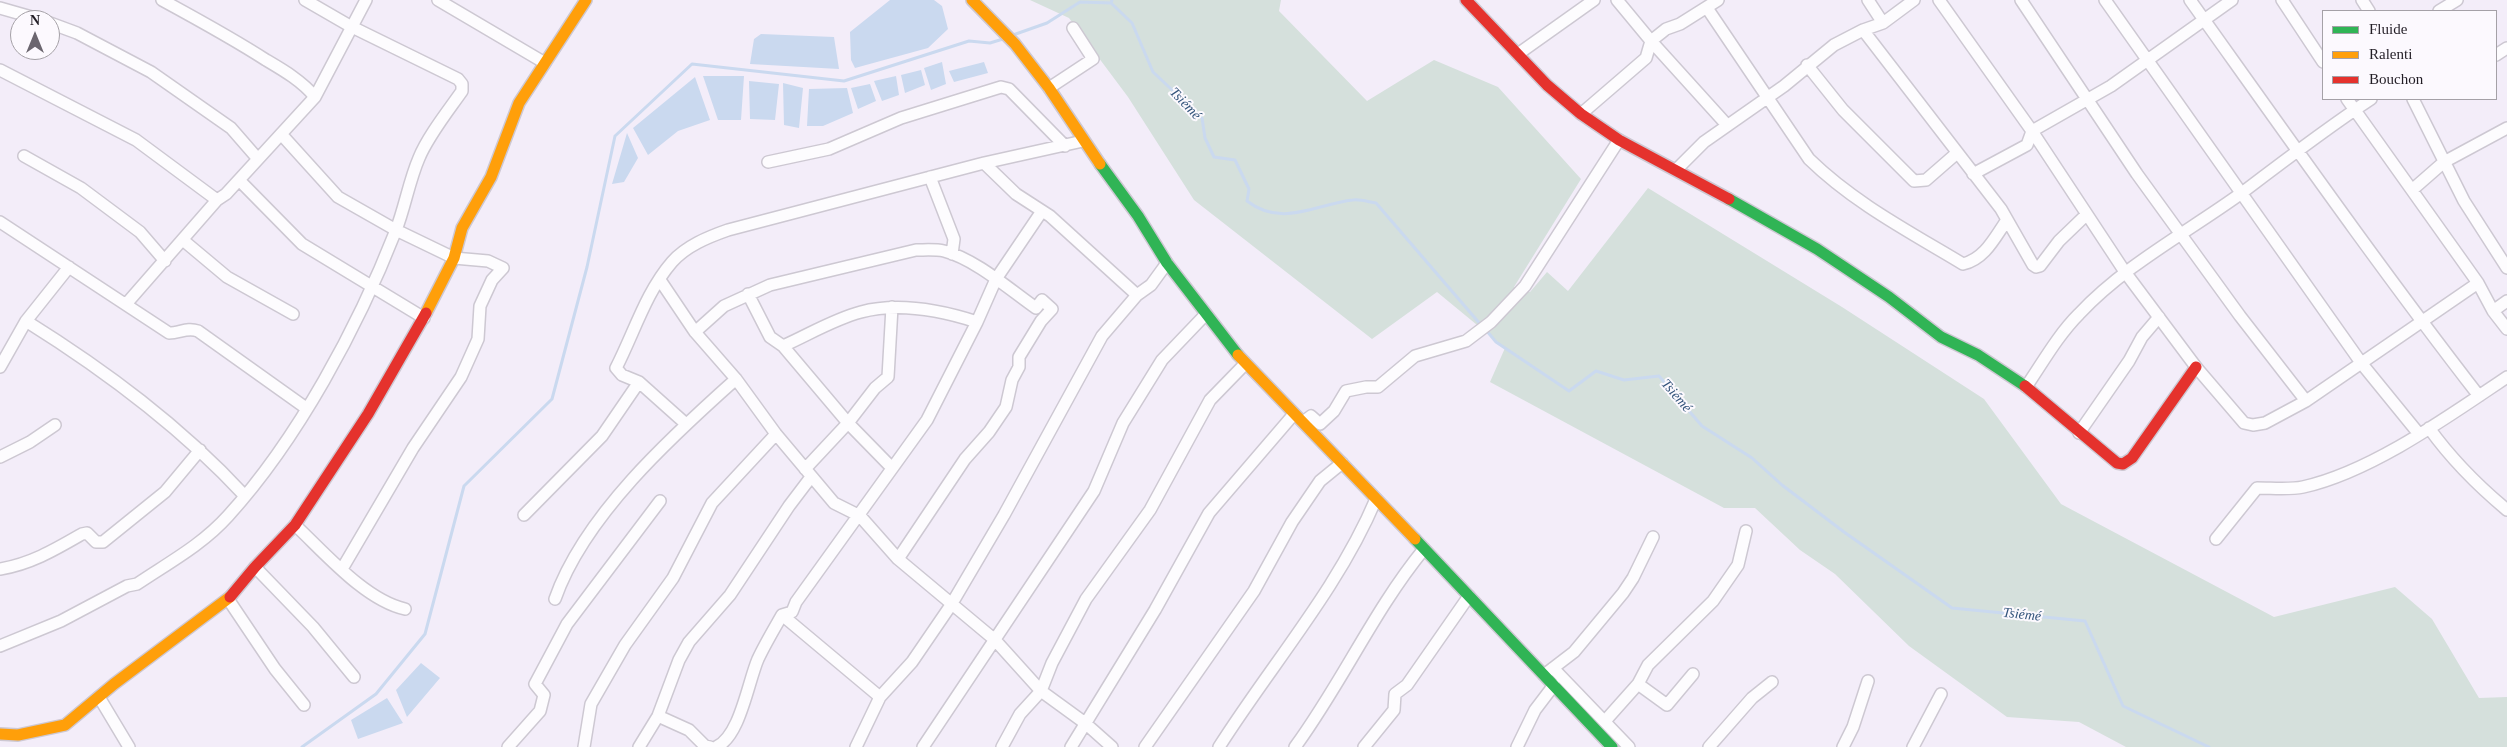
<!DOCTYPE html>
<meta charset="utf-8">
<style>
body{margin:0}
#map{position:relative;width:2507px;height:747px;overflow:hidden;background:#f3edf9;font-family:Georgia,serif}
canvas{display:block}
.legend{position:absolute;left:2322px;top:10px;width:175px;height:90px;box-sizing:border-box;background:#fcf9fe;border:1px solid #a5a1a7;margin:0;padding:6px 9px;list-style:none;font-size:15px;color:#221d25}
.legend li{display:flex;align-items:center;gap:10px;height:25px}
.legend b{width:25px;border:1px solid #a5a1a7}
.north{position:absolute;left:10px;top:10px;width:50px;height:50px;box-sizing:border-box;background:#fcf9fe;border:1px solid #a5a1a7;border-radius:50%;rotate:0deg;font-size:14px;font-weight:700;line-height:20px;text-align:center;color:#221d25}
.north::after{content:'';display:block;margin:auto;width:18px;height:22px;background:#6b666f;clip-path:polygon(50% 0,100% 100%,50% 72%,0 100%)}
</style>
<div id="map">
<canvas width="2507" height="747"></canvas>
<ul class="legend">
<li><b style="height:6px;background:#30b455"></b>Fluide</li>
<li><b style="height:6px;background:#ff9f0a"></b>Ralenti</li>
<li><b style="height:6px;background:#e5322d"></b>Bouchon</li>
</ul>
<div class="north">N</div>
</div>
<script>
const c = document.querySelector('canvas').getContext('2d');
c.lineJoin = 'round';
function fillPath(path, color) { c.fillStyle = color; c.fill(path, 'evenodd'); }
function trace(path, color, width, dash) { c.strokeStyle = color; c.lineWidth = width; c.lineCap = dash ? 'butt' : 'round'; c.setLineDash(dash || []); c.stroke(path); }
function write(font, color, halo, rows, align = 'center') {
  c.font = font + ' Georgia,serif'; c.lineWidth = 4; c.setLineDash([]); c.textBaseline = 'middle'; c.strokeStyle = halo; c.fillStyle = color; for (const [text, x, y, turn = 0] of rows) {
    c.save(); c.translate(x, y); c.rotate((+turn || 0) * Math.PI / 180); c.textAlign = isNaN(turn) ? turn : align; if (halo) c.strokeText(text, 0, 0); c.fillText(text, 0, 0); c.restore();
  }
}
const green = new Path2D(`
 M1030,0H1281L1279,11L1367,101L1434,60L1498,87L1581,179L1514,287L1530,292L1547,272L1568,291L1648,188L1842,307L1984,399L2061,504L2274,617L2395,587L2432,619L2479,698L2507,697V747H2126L2079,722L2007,717L1909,646L1835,574L1800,550L1755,508H1724L1490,382L1505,348L1437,292L1372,339L1194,200L1128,97L1069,18Z`);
const water = new Path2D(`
 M890,0H934L942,6L948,29L928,48L855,68L851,60L850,32Z
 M761,34L834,37L839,69L750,64L754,39Z
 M942,62L946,84L931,90L924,68Z
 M984,62L988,73L954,82L949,71Z
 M921,70L925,85L905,93L901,75Z
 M703,76H744L741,120H718Z
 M896,76L899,95L882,101L874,81Z
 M695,77L710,120L678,131L648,155L633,128Z
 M749,81L779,84L775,120L750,119Z
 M783,83L803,88L799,128L784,125Z
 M870,84L876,101L858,109L851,88Z
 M847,88L853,113L823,126H807L809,89Z
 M627,133L638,158L624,182L612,184Z
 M421,663L440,678L407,717L396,690Z
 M387,698L403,723L358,739L351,720Z`);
const stream = new Path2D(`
 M1112,0L1111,3L1132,23L1153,72L1202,118L1205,138L1214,157L1235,160L1249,189L1247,201C1282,228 1316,204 1353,200C1360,199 1369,202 1376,203L1481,325
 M1013,35L1047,23L1080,2L1111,3
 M1486,330L1496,342L1569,391L1596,371L1624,380L1659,376L1702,426L1752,458L1782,485L1844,532L1952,608L2085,621L2123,706L2209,747
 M302,747L376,694L425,634L464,486L552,399L587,267L615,136L692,64L844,81L969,41L990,43L1003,39`);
const street = new Path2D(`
 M162,0C197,19 232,38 266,60C283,70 302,81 315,97
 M438,0L545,63
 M1617,0L1651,41L1727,125
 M1868,0L1883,23
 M1939,0L2032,131L2125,272L2196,367L2244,423L2253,425L2265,423L2306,401L2478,283
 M2021,0L2137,174L2240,316L2306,401
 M2105,0L2362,364L2419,434
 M2190,0C2285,133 2379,267 2479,396
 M2282,0L2323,62
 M2362,0L2369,11
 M0,8L42,20
 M1707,8L1809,159C1854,203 1910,232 1963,264C1985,259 1995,237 2007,220
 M2439,11L2457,0
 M50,23L77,33L151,72L231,128L258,159
 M1863,30L2001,209L2033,265L2036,267L2040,266L2059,241L2086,215
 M1518,54L1594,0
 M2496,55L2507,48
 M1807,65L1843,110L1914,181L1926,180L1957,153
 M0,70L136,140L217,200
 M1049,88L1093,59L1073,28
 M2347,99L2478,283L2493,311L2507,329
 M2413,99L2464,201L2507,268
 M1581,114L1646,58L1651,41L1666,29L1680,24L1718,0
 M281,134L338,197L396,230L454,258L488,261L503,268L492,280L480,306L478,339L461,377L413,448L342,569
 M24,156L81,188L140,232L165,261
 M768,162L829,149L901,118L1001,87L1009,89L1065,146
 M984,163L1016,194L1050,216L1137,295
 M1677,169L1704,142L1784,86L1834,45L1863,30L1883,23L1914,0
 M1973,174L2027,145L2032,131L2111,86L2232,0
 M930,177L954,239L952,254
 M239,180L302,244L424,318
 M2412,190L2444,162L2507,128
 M0,222L169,333C180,333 187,327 198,331L306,408
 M184,241L227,277L293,314
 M660,280L695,332L736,379L776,434L834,503L860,516L898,559L995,640L1041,691L1085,723L1112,747
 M748,294L770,337L783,346L848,423L892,468
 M127,303L217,200L226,194L315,97L366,0
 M2493,311L2507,301
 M26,321C106,371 180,426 244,495
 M695,332L724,306L770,285L916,250C925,250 935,249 944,251C975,259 1009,289 1036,308L1042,300L1052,309L1041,321L1019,357V367L1012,380L1006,407L989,432L965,459L898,559
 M783,346C808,335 834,319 861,312C899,302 940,310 977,322
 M0,367L26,321L69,267
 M2026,387C2043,362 2058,335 2079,314C2126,264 2188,232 2243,192C2285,160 2327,128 2371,99
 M1303,422L1311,416L1320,424L1334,411L1346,391L1366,387H1378L1415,356L1466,341L1491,322L1525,286L1619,140
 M686,424L639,382L622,375L616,368C634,333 646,292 672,262C686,246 708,237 728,230L984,163L1083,141
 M2429,428C2452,460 2477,485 2507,510
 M2079,433L2129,361L2142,337L2159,317
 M0,457L30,442L55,425
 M805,469L848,423L875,388L888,377L892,307
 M524,515L602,436L639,382
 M295,525C325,553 365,600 405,609
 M2216,539L2257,488C2272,488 2289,490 2303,487C2371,472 2449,416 2507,377
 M255,567L313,627L354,677
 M0,569C31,564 56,549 82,534L87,533L96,542H103L165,492L200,450
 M228,599L275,669L304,705
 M555,599C584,516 671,437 736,379
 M782,615L880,697
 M0,646L61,621L127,586L137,584C168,563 202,545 228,516C298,439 358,327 396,230C405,207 409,181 419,158C428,136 448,111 462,91V84L458,79L350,26L305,0
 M1553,668L1629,747
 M1544,675L1574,652L1623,593L1633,578L1653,537
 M1638,684L1667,705L1693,674
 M99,697L129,747
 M658,716L689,730L705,746L710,747
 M1605,721L1638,684L1648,665L1713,601L1738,565L1746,531
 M508,747L540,711L544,695L535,684L567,624L660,501
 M584,747L591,704L625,645L673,578L712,503L776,434
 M639,747L658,716L679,660L689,642L730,595L789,506L811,477
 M716,747C740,737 748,682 758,659C765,644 774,629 782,615L792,612L796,602L927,420L977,322L996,279L1042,211
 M856,747L880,697L912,662L951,605L1004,515L1102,336L1137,295L1151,285L1167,263
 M923,747L1094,491L1123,423L1162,360L1206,314
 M1002,747L1020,714L1041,691L1052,663L1086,599L1150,510L1210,400L1245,364
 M1071,747L1155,610L1209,513L1294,414
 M1145,747L1254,591L1292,522L1320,481L1342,463
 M1219,747C1271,665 1338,589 1376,499
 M1295,747C1342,683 1374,610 1424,549
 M1364,747L1394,710L1395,694L1407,685L1469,596
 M1517,747L1535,710L1554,685
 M1709,747L1752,698L1772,682
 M1843,747L1853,727L1868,681
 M1913,747L1941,694`);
const fast = new Path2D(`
 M1100,164L1138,216L1167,263L1238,355
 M1729,199L1817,249L1889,297L1941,337L1978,355L2025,386
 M1415,539L1612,747`);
const slow = new Path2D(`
 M972,0L1015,44L1049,88L1100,164
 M426,313L454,258L462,228L491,177L519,103L586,0
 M1238,355L1415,539
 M0,734L18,735L65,725L114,684L230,597`);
const jam = new Path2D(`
 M1466,0L1547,85L1581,114L1619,140L1729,199
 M2025,386L2117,463L2123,464L2132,458L2196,367
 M230,597L255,567L295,525L368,414L426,313`);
const waterNames = [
 ["Tsiémé",1185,104,46],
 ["Tsiémé",1676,396,49],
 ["Tsiémé",2022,615,6]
];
fillPath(green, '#d5e0dc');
fillPath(water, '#cad9ef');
trace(stream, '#cad9ef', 3);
trace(street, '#cdc8d2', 14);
trace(fast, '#cdc8d2', 14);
trace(slow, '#cdc8d2', 14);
trace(jam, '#cdc8d2', 14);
trace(street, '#fdfcfe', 11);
trace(fast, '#30b455', 11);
trace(slow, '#ff9f0a', 11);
trace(jam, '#e5322d', 11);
write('italic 14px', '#33547b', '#fcf9fe', waterNames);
</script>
